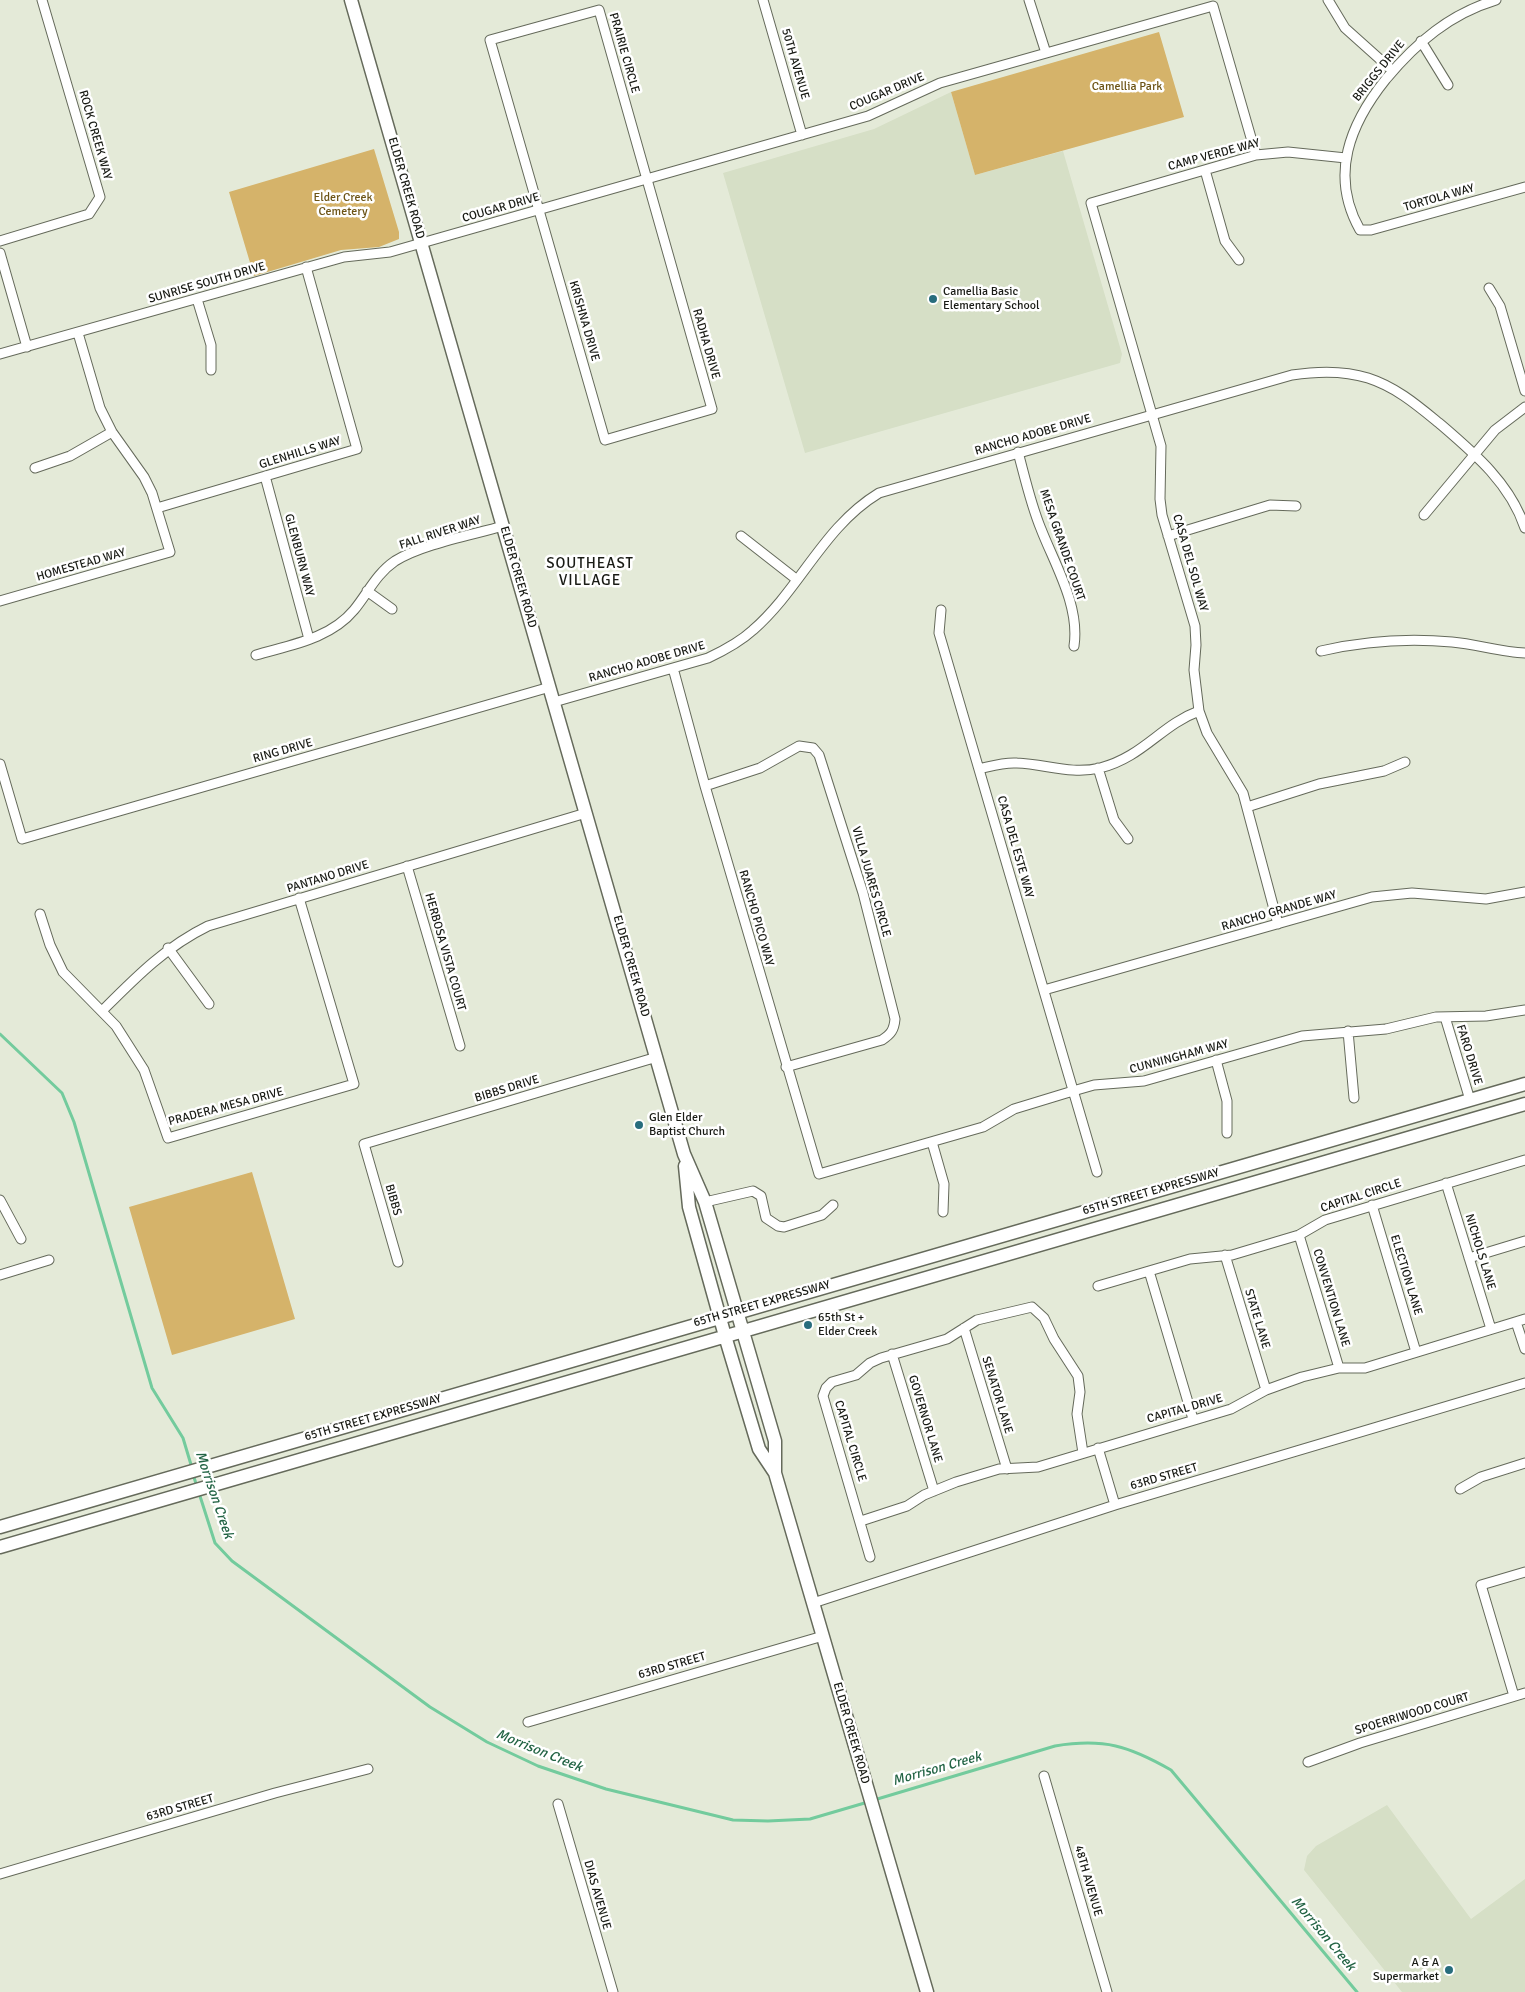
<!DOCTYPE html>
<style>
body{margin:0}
canvas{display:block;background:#e4ead8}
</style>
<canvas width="1525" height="1992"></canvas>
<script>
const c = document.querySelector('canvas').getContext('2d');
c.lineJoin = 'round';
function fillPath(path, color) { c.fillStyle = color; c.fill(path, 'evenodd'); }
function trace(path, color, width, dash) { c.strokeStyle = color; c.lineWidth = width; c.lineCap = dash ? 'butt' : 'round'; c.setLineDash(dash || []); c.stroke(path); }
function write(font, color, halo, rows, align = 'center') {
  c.font = font + ' Signika,sans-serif'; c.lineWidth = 5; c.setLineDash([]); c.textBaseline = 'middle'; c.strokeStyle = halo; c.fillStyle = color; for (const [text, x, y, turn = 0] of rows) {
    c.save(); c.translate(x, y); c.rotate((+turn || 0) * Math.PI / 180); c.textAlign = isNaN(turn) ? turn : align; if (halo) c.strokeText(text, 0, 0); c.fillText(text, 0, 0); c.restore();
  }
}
const built = new Path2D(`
 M951,92L975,175L1063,151L1122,354L1120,363L805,453L723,173L874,129Z
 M1387,1805L1471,1919L1525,1879V1992H1402L1304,1870L1307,1856L1316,1846Z`);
const green = new Path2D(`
 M1159,32L1184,117L975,175L951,92Z
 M374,149L399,232V239L379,247L341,250L254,276L229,192Z
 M252,1172L295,1319L172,1355L129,1207Z`);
const stream = new Path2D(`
 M0,1034L62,1093L74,1122L152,1388L183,1438L192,1468
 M193,1474L197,1487
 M199,1493L215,1543L232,1561L430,1707L487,1742L538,1766L606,1789L733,1820L768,1821L810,1819L868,1802
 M874,1800L1055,1746C1104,1738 1129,1746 1171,1770L1357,1992`);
const minor = new Path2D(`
 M763,0L802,135
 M1029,0L1046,53
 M1328,0L1345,28L1393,71
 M1496,0C1450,14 1417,42 1386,79C1350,124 1329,175 1360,230H1371L1525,187
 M599,10L712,409L605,440L490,40Z
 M1421,41L1448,85
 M1205,170L1225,241L1239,260
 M0,241L89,214L100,197L42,0
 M0,253L27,347
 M1489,288L1500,306L1525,391
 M197,299L211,345V370
 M0,354L344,257L390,252L868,116L940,83L1213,6L1256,155
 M1018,452C1025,478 1031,505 1041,529C1055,565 1080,606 1074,646
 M35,468L70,456L112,432
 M265,476L309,639
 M157,508L357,449L306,267
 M1424,515L1495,430L1525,407
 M741,536L796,579
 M1168,536L1270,505L1296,506
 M367,591L392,609
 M0,601L170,552L152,493L144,477L112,432L100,408L78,333
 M941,610L939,633L1097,1172
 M1321,651C1364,641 1408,638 1452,642C1476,644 1501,652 1525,653
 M256,655C290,645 330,639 354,610C368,593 376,574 395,561C422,544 472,535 503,526
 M673,668L705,786L819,1174L983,1127L1014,1109L1073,1091L1094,1085L1144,1081L1302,1036L1386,1029L1436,1017L1486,1016L1525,1010
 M554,702L708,658C725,650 740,642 753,630C801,588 823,527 879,493L1292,375C1318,371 1343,370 1368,378C1396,387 1417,405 1439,423C1474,453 1510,483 1525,528
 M0,764L22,839L550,687
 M1098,768L1114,820L1128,839
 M979,769C992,766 1004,762 1017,763C1046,764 1071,775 1100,768C1143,757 1161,725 1199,711
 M705,786L760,768L799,746L813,748L819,755L863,893L895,1019C894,1030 891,1034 882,1040L786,1067
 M1247,807L1319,784L1384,771L1405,762
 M407,866L460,1046
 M40,914L50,945L63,972L116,1026L144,1070L168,1138L354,1084L299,898
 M1278,924L1243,793L1207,733L1199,711L1194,670L1196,645L1195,626L1162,515L1160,499L1161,446L1091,203L1256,155L1288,152L1346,158
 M168,948L209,1004
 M1044,990L1372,897L1412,893L1486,899L1525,892
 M102,1011C135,978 165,947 208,926L586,813
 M1445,1017L1470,1100
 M1348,1031L1354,1098
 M1216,1060L1227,1101V1133
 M932,1142L944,1184L943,1212
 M1446,1183L1491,1329
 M0,1200L21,1239
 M705,1202L753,1191L761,1196L766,1218L778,1226L784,1227L822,1215L833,1205
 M1372,1205L1416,1352
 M1299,1235L1339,1368
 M1225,1255L1266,1390
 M1469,1258L1525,1241
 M398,1262L364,1144L657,1057
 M1149,1271L1193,1419
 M0,1275L49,1260
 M1098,1286L1190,1259L1232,1255L1299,1235L1325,1220L1525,1160
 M1516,1322L1525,1349
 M964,1328L1007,1469
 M892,1354L934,1491
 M1098,1448L1115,1505
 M1460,1489L1481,1477L1525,1463
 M861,1521L907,1506L924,1495L956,1482L999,1469L1038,1467L1231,1409L1266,1390L1302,1377L1339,1368H1365L1525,1319
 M870,1557L823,1396L826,1388L832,1382L856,1375L870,1363L881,1358L947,1339L977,1320L1032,1307L1044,1318L1054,1339L1078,1376L1080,1392L1077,1414L1083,1453
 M813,1603L1115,1505L1525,1383
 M1514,1696L1481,1585L1525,1572
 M528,1722L823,1636
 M1308,1762L1360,1743L1525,1693
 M1044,1776L1107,1992
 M558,1804L613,1992
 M0,1874L275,1793L368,1769`);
const secondary = new Path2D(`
 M351,0L684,1154L705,1202L775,1441V1473
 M685,1166L689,1207L725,1336L759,1449L775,1473L927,1992
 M0,1527L1525,1084
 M0,1547L1525,1104`);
const markers = [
 [933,299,5,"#286d7d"],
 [639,1125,5,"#286d7d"],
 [808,1325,5,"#286d7d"],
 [1449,1970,5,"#286d7d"]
];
const streetNames = [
 ["PRAIRIE CIRCLE",624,53,74],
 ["50TH AVENUE",795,64,74],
 ["BRIGGS DRIVE",1379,71,-51],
 ["COUGAR DRIVE",887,92,-23],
 ["ROCK CREEK WAY",95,135,74],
 ["CAMP VERDE WAY",1214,155,-15],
 ["ELDER CREEK ROAD",406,188,74],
 ["TORTOLA WAY",1439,198,-16],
 ["COUGAR DRIVE",501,208,-16],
 ["SUNRISE SOUTH DRIVE",207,283,-16],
 ["KRISHNA DRIVE",584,321,74],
 ["RADHA DRIVE",706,344,74],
 ["RANCHO ADOBE DRIVE",1033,435,-16],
 ["GLENHILLS WAY",300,453,-17],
 ["FALL RIVER WAY",440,533,-18],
 ["MESA GRANDE COURT",1062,545,71],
 ["GLENBURN WAY",299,555,75],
 ["CASA DEL SOL WAY",1190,563,74],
 ["HOMESTEAD WAY",81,565,-16],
 ["ELDER CREEK ROAD",518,577,74],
 ["RANCHO ADOBE DRIVE",647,662,-16],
 ["RING DRIVE",283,751,-16],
 ["CASA DEL ESTE WAY",1015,847,74],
 ["PANTANO DRIVE",328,877,-17],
 ["VILLA JUARES CIRCLE",871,882,74],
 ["RANCHO GRANDE WAY",1279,911,-16],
 ["RANCHO PICO WAY",756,918,74],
 ["HERBOSA VISTA COURT",445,952,74],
 ["ELDER CREEK ROAD",631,966,74],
 ["FARO DRIVE",1469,1055,73],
 ["CUNNINGHAM WAY",1179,1057,-15],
 ["BIBBS DRIVE",507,1089,-17],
 ["PRADERA MESA DRIVE",226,1107,-15],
 ["65TH STREET EXPRESSWAY",1151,1192,-16],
 ["CAPITAL CIRCLE",1361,1196,-18],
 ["BIBBS",393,1200,74],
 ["NICHOLS LANE",1480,1252,73],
 ["ELECTION LANE",1406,1275,73],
 ["CONVENTION LANE",1331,1298,73],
 ["65TH STREET EXPRESSWAY",762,1304,-16],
 ["STATE LANE",1257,1319,73],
 ["SENATOR LANE",997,1395,73],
 ["CAPITAL DRIVE",1185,1409,-16],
 ["65TH STREET EXPRESSWAY",373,1418,-16],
 ["GOVERNOR LANE",925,1419,73],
 ["CAPITAL CIRCLE",850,1441,73],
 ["63RD STREET",1164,1477,-16],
 ["63RD STREET",672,1666,-16],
 ["SPOERRIWOOD COURT",1412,1714,-17],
 ["ELDER CREEK ROAD",851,1733,74],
 ["63RD STREET",180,1808,-16],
 ["48TH AVENUE",1088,1881,74],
 ["DIAS AVENUE",597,1895,74]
];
const parkNames = [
 ["Camellia Park",1127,87],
 ["Elder Creek",343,198],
 ["Cemetery",343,212]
];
const poiNames = [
 ["Camellia Basic",943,292],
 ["Elementary School",943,306],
 ["Glen Elder",649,1118],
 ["Baptist Church",649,1132],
 ["65th St +",818,1318],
 ["Elder Creek",818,1332],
 ["A & A",1439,1963,"right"],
 ["Supermarket",1439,1977,"right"]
];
const waterNames = [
 ["Morrison Creek",214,1495,71],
 ["Morrison Creek",539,1751,22],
 ["Morrison Creek",937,1769,-16],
 ["Morrison Creek",1323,1934,50]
];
const quarterNames = [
 ["SOUTHEAST",590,564],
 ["VILLAGE",590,581]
];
fillPath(built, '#d6dfc6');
fillPath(green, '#d5b36a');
trace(stream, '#73cb9d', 3);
trace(minor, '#656a5b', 11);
trace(secondary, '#656a5b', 15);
trace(minor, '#fff', 9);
trace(secondary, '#fff', 12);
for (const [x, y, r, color] of markers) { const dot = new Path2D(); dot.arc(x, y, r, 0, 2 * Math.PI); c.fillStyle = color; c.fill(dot); trace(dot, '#fff', 2); }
write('12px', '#191b15', '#fff', streetNames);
write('12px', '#6c5315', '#fff', parkNames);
write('12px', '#191b15', '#fff', poiNames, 'left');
write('italic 14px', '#236445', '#fff', waterNames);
c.letterSpacing = '1px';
write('15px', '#191b15', '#fff', quarterNames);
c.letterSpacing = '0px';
</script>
